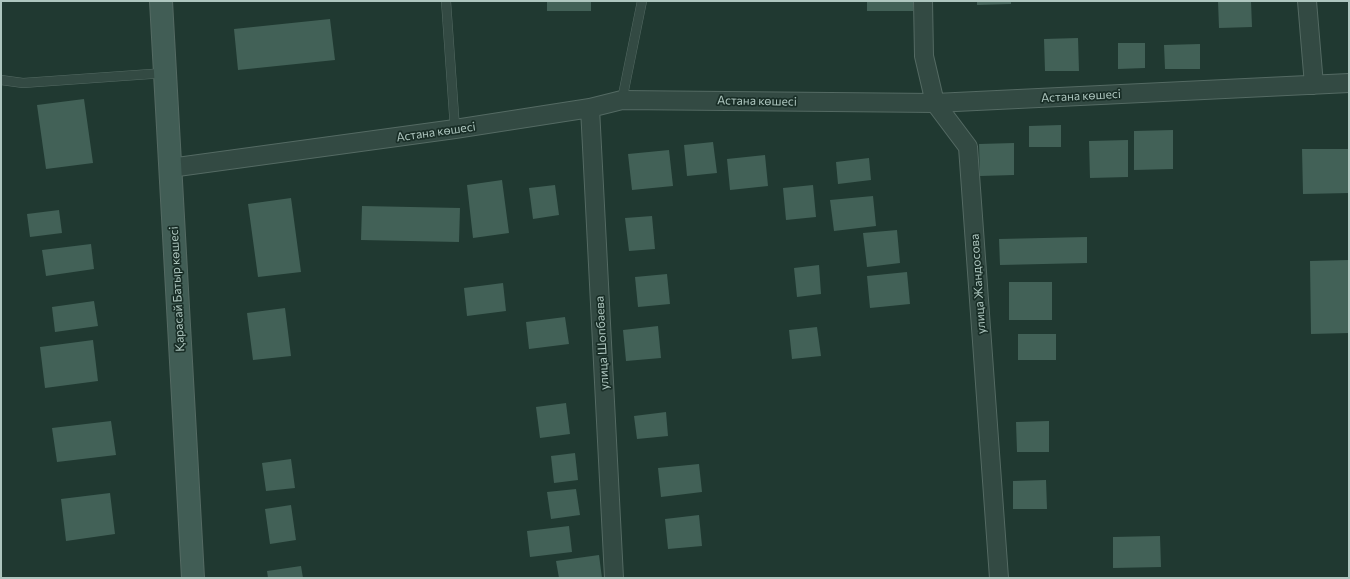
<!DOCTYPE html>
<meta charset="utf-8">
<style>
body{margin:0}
#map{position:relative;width:1350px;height:579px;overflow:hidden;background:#203931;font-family:Commissioner,sans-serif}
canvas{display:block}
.frame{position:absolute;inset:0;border:2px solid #aec6bf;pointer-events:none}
</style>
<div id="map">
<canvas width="1350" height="579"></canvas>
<div class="frame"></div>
</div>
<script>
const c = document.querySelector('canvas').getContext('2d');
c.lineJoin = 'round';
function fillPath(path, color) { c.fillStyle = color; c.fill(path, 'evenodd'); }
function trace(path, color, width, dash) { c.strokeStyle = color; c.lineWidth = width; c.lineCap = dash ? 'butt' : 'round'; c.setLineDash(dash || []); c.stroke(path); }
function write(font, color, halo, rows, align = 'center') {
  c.font = font + ' Commissioner,sans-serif'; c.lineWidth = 3.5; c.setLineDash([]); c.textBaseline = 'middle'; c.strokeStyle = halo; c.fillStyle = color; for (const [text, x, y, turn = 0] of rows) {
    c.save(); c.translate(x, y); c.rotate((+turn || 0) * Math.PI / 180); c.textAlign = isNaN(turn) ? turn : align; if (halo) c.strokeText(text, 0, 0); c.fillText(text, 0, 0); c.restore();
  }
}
const building = new Path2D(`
 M547,1H591V11H547Z
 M867,1H913V11H867Z
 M977,1H1011V4L977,5Z
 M1218,1H1251L1252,27L1219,28Z
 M330,19L335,60L238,70L234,29Z
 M1078,38L1079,71H1045L1044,39Z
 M1118,43H1145V68L1118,69Z
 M1200,44V69H1165L1164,45Z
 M84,99L93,163L46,169L37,105Z
 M1061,125V147H1029V126Z
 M1173,130V169L1134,170V131Z
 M1128,140V177L1090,178L1089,141Z
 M713,142L717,173L687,176L684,145Z
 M1014,143V175L980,176L979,144Z
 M1302,149H1349V193L1303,194Z
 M669,150L673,186L632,190L628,154Z
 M765,155L768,186L730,190L727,159Z
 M869,158L871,180L838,184L836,162Z
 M502,180L509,233L473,238L467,185Z
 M555,185L559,215L533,219L529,188Z
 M813,185L816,217L786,220L783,188Z
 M873,196L876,226L834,231L830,200Z
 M291,198L301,272L258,277L248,204Z
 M362,206L460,208L459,242L361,240Z
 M59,210L62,233L30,237L27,214Z
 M652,216L655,249L629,251L625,218Z
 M897,230L900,263L867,267L863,233Z
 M1087,237V263L1000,265L999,239Z
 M91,244L94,269L46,276L42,250Z
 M1349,260V333L1311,334L1310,261Z
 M819,265L821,294L797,297L794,268Z
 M907,272L910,304L870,308L867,276Z
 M667,274L670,304L638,307L635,277Z
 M1009,282H1052V320H1009Z
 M503,283L506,311L467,316L464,288Z
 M94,301L98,326L55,332L52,307Z
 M285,308L291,356L253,360L247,313Z
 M565,317L569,344L529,349L526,322Z
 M658,326L661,358L626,361L623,330Z
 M817,327L821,356L792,359L789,330Z
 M1018,334H1056V360H1018Z
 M93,340L98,381L45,388L40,347Z
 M566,403L570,434L540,438L536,407Z
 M666,412L668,436L637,439L634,416Z
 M111,421L116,455L57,462L52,428Z
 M1049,421V452H1017L1016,422Z
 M575,453L578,480L554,483L551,456Z
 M291,459L295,488L266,491L262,463Z
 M699,464L702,492L661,497L658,468Z
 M1046,480L1047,509H1013V481Z
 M576,489L580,515L551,519L547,492Z
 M110,493L115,534L66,541L61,499Z
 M291,505L296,540L270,544L265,509Z
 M699,515L702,546L668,549L665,519Z
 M569,526L572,552L530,557L527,531Z
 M1160,536L1161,567L1113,568V537Z
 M599,555L602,578H559L556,561Z
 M301,566L303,578H268L267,571Z`);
const lane = new Path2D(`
 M446,1L455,129
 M1,80L23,83L165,73
 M622,100L642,1`);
const street = new Path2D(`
 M923,1L924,56L935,103L968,147L999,578
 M1307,1L1314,85
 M590,108L614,578
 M170,168L455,129L590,108L622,100L935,103L1349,83`);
const secondary = new Path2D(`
 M161,1L193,578`);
const streetNames = [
 ["Астана көшесі",1081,96,-3],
 ["Астана көшесі",757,101,1],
 ["Астана көшесі",436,132,-8],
 ["улица Жандосова",978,284,-94],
 ["Қарасай Батыр көшесі",177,289,-93],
 ["улица Шопбаева",602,343,-93]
];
fillPath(building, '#426157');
trace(lane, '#546a63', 10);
trace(street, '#546a63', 20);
trace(secondary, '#546a63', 24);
trace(lane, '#334a43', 9);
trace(street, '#334a43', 18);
trace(secondary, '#415d55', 22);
write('12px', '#aec6bf', '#192e27', streetNames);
</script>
